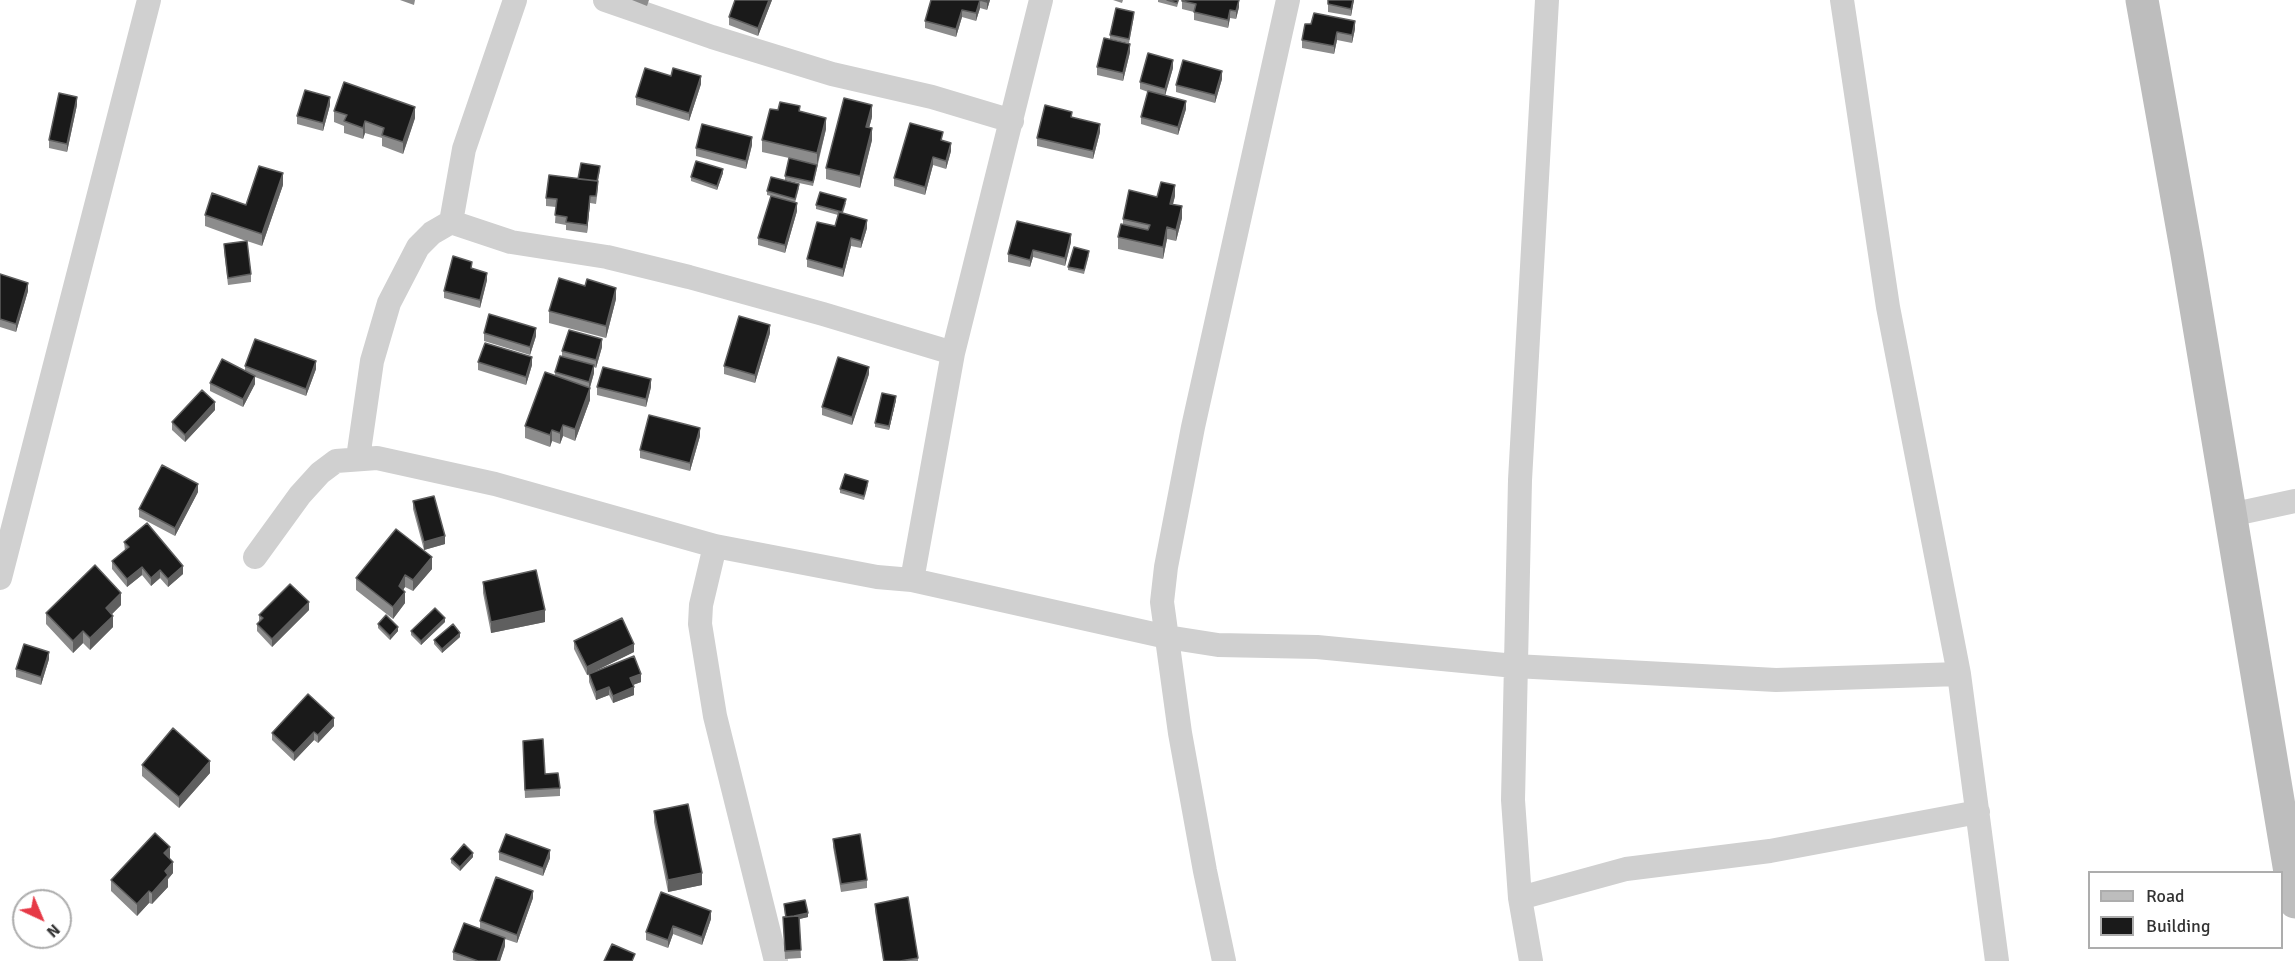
<!DOCTYPE html>
<style>
body{margin:0}
#map{position:relative;width:2295px;height:961px;overflow:hidden;background:#fff;font-family:Signika,sans-serif}
canvas{display:block}
.legend{position:absolute;left:2088px;top:871px;width:195px;height:78px;box-sizing:border-box;background:#fff;border:2px solid #adadad;margin:0;padding:8px 10px;list-style:none;font-size:18px;color:#333}
.legend li{display:flex;align-items:center;gap:12px;height:30px}
.legend b{width:30px;border:2px solid #adadad}
.north{position:absolute;left:12px;top:889px;width:60px;height:60px;box-sizing:border-box;background:#fff;border:2px solid #adadad;border-radius:50%;rotate:136deg;font-size:16px;font-weight:700;line-height:24px;text-align:center;color:#333}
.north::after{content:'';display:block;margin:auto;width:21px;height:27px;background:#e63946;clip-path:polygon(50% 0,100% 100%,50% 72%,0 100%)}
</style>
<div id="map">
<canvas width="2295" height="961"></canvas>
<ul class="legend">
<li><b style="height:8px;background:#bdbdbd"></b>Road</li>
<li><b style="height:16px;background:#1a1a1a"></b>Building</li>
</ul>
<div class="north">N</div>
</div>
<script>
const c = document.querySelector('canvas').getContext('2d');
c.lineJoin = 'round';
function trace(path, color, width, dash) { c.strokeStyle = color; c.lineWidth = width; c.lineCap = dash ? 'butt' : 'round'; c.setLineDash(dash || []); c.stroke(path); }
function fillPath(path, color) { c.fillStyle = color; c.fill(path, 'evenodd'); }
const minor = new Path2D(`
 M515,0L464,149L451,222L511,242L607,257L689,277L823,314L953,353
 M605,0L712,37L832,74L932,97L1012,121
 M1842,0L1888,307L1959,674L1997,961
 M358,458L372,361L389,303L418,247L432,233L451,222
 M2230,515L2295,501
 M715,546L701,605L700,624L715,716L776,961
 M255,557L300,495L320,473L336,461L377,458L495,484L715,546L877,577L912,580L1167,637L1218,645L1317,647L1515,666L1776,680L1959,674
 M0,578L149,0
 M912,580L953,353L1041,0
 M1520,898L1626,869L1770,851L1978,812
 M1224,961L1205,871L1180,733L1162,602L1166,567L1193,427L1288,0
 M1531,961L1520,898L1513,800L1520,480L1547,0`);
const secondary = new Path2D(`
 M2142,0L2187,254L2295,902`);
const wall = new Path2D(`
 M400,0H415L414,5Z
 M632,0H649L647,6Z
 M772,0L758,36L729,25V17Z
 M931,0H990L987,10L980,8L976,21L962,17L956,37L925,28V21Z
 M1113,0H1123L1122,3Z
 M1158,0H1179L1177,7L1158,2Z
 M1182,0L1239,7L1236,19L1230,18L1228,28L1194,20V12L1182,9Z
 M1328,0H1354L1351,16L1328,12Z
 M1134,16L1129,43L1110,39V35Z
 M1355,29L1352,43L1337,40L1334,54L1302,48V40Z
 M1130,52L1123,81L1097,75V67Z
 M1173,68L1165,95L1186,109L1178,135L1141,124V117L1148,92L1140,89V82Z
 M671,76L701,84L689,121L636,105V97Z
 M1222,79L1215,103L1176,92V85Z
 M77,105L67,152L49,148V140Z
 M330,105L323,131L297,124V116Z
 M778,110L800,111L826,129L813,186L785,180V176L789,158L762,152V140Z
 M334,111L415,118L403,154L382,146V138L365,133L363,139L344,133V126L334,122Z
 M872,117L869,128L872,140L860,188L826,179V168Z
 M1100,132L1093,159L1037,146V138Z
 M943,141L951,151L946,169L933,165L925,195L894,186V178Z
 M752,145L746,169L696,156V148Z
 M600,170L598,181V189L596,204L590,203L587,233L566,230V225L555,223L556,207L546,206V198L578,179Z
 M723,173L717,190L691,181V177Z
 M283,185L262,246L247,241L251,274V282L228,285L224,251V244L246,241L205,226V215L246,205Z
 M799,188L795,203L797,211L785,253L758,245V238L771,196L767,195V191Z
 M1175,196L1173,204L1182,218L1176,241L1167,239L1163,259L1118,249V237L1123,224V219L1157,197Z
 M846,203L843,213L867,228L861,248L851,246L843,277L807,267V259L835,226L838,215L816,209V205Z
 M1071,242L1065,266L1033,257L1030,267L1008,262V254Z
 M1089,255L1084,274L1068,270V267Z
 M0,274L28,291L16,332L0,327Z
 M487,280L480,308L444,298V291Z
 M616,299L606,338L549,323V311Z
 M484,333L536,336L530,355L484,341Z
 M770,333L755,383L724,374V366Z
 M602,347L596,368L594,367V373L590,388V400L575,441L563,436L560,444L552,441L550,447L525,438V426L555,376V372L562,357V351Z
 M478,362L532,365L526,385L478,370Z
 M245,366L316,369L306,396L255,377V384L243,407L210,391V383L245,371Z
 M869,374L852,425L822,415V407Z
 M597,387H651L646,407L597,395Z
 M896,400L889,430L875,427V423Z
 M215,410L185,442L172,430V422Z
 M700,436L690,471L640,458V450Z
 M868,485L864,500L840,493V489Z
 M198,492L175,536L139,517V509Z
 M413,501L445,544L424,550L413,509Z
 M124,542L183,574L168,587L160,578L151,586L142,575L127,587L112,569V561L125,551Z
 M432,569L413,591L405,587L403,590L405,603L393,619L356,590V578Z
 M483,582L545,622L491,633L483,593Z
 M121,605L112,614L113,627L90,650L83,643L73,653L46,624V613Z
 M309,610L272,647L257,631V624L259,622V615Z
 M445,622L421,645L411,635V631Z
 M378,624L398,631L390,640L378,628Z
 M460,637L442,653L434,644V640Z
 M574,641L634,652L587,675L574,649Z
 M49,659L41,685L16,677V669Z
 M589,674L641,682L633,685L634,695L613,703L609,695L596,700L589,682Z
 M334,726L318,743L314,740L294,761L272,740V733Z
 M523,749L545,774L560,788V796L525,798Z
 M142,765L210,773L179,808L142,776Z
 M654,811L702,885L668,892L654,822Z
 M833,839L867,880V888L841,892L833,847Z
 M499,852L550,858L543,876L499,860Z
 M473,857L460,871L451,863V859Z
 M170,859L173,873L168,879V887L152,904L149,903L137,916L111,891V880Z
 M661,892L711,919L702,945L673,934L668,948L646,940V932Z
 M533,898L517,943L505,939V946L500,961H457L453,960V952L480,929V921Z
 M784,904L808,917L799,919L801,958L785,959L783,917H785Z
 M875,904L918,958V961H883L875,911Z`);
const shadedWall = new Path2D(`
 M769,0H772L758,36V28Z
 M980,0V8L976,21V13Z
 M988,0H990L987,10V2Z
 M1239,0V7L1236,19V11Z
 M1353,0H1354L1351,16V9Z
 M962,10V17L956,37V29Z
 M1230,10V18L1228,28V20Z
 M1355,21V29L1352,43V35Z
 M1337,32V40L1334,54V46Z
 M1130,44V52L1123,81V73Z
 M1173,60V68L1165,96V89Z
 M1222,71V79L1215,103V95Z
 M701,76V84L689,121V113Z
 M77,97V105L67,152V144Z
 M330,97V105L323,131V123Z
 M1186,101V109L1178,135V127Z
 M872,105V117L866,139V127Z
 M415,107V118L403,154V142Z
 M826,118V129L817,165V153Z
 M365,121V133L363,139V128Z
 M1100,124V132L1093,159V151Z
 M872,128V140L860,188V176Z
 M752,137V145L746,169V161Z
 M951,143V151L946,169V161Z
 M933,157V165L925,195V187Z
 M723,169V173L717,190V186Z
 M283,173V185L262,246V234Z
 M1175,185V196L1170,215V204Z
 M590,196V203L587,233V225Z
 M797,203V211L785,253V245Z
 M1182,206V218L1176,241V230Z
 M867,220V228L861,248V241Z
 M1167,227V239L1163,259V247Z
 M1071,234V242L1065,266V258Z
 M851,238V246L843,277V269Z
 M1033,250V257L1030,267V260Z
 M487,273V280L480,308V300Z
 M28,283V291L16,332V324Z
 M616,288V299L606,338V326Z
 M770,325V333L755,383V375Z
 M536,328V336L530,355V347Z
 M602,339V347L596,368V360Z
 M532,357V365L526,385V377Z
 M316,361V369L306,396V389Z
 M594,365V373L589,390V382Z
 M869,367V374L852,425V417Z
 M255,376V384L243,407V399Z
 M651,379V387L646,407V399Z
 M590,388V400L575,441V429Z
 M896,396V400L889,430V426Z
 M215,402V410L185,442V435Z
 M563,425V436L560,444V433Z
 M700,428V436L690,471V463Z
 M552,430V441L550,447V435Z
 M198,484V492L175,536V528Z
 M445,536V544L424,550V542Z
 M432,557V569L413,591V580Z
 M183,566V574L168,587V579Z
 M142,567V575L127,587V579Z
 M160,570V578L151,586V578Z
 M405,575V587L399,597V586Z
 M405,592V603L393,619V607Z
 M121,593V605L106,620V608Z
 M309,602V610L272,647V639Z
 M545,610V622L491,633V622Z
 M113,616V627L90,650V638Z
 M445,618V622L421,645V641Z
 M398,627V631L390,640V636Z
 M83,631V643L73,653V641Z
 M460,633V637L442,653V649Z
 M634,644V652L587,675V667Z
 M49,652V659L41,685V677Z
 M641,674V682L630,686V678Z
 M609,687V695L596,700V692Z
 M634,687V695L613,703V696Z
 M334,718V726L318,743V735Z
 M314,732V740L294,761V753Z
 M210,761V773L179,808V797Z
 M170,847V859L164,853Z
 M550,850V858L543,876V868Z
 M473,853V857L460,871V867Z
 M173,862V873L168,879V887L152,904V893L165,871Z
 M702,873V885L668,892V880Z
 M149,891V903L137,916V904Z
 M533,891V898L517,943V935Z
 M711,911V919L702,945V937Z
 M808,913V917L787,922V918Z
 M673,926V934L668,948V940Z
 M505,938V946L500,961H497Z`);
const building = new Path2D(`
 M735,0H769L758,28L729,17Z
 M931,0H988L987,2L980,0L976,13L962,10L956,29L925,21Z
 M1167,0H1178L1177,3Z
 M1182,0H1239L1236,11L1230,10L1228,20L1194,12L1196,4L1182,1Z
 M1328,0H1353L1351,9L1328,4Z
 M1116,8L1134,12L1129,39L1110,35Z
 M1314,13L1355,21L1352,35L1337,32L1334,46L1302,40L1305,24H1311Z
 M1104,38L1130,44L1123,73L1097,67Z
 M1148,53L1173,60L1165,89L1140,82Z
 M1183,60L1222,71L1215,95L1176,85Z
 M645,68L671,76L673,68L701,76L689,113L636,97Z
 M344,82L415,107L403,142L382,135L384,128L365,121L363,128L344,121L347,115L334,111Z
 M305,90L330,97L323,123L297,116Z
 M1148,91L1186,101L1178,127L1141,117Z
 M59,93L77,97L67,144L49,140Z
 M844,98L872,105L866,127L872,128L860,176L826,168Z
 M780,102L800,106L799,111L826,118L817,153L762,140L770,109L778,110Z
 M1045,105L1072,112L1071,117L1100,124L1093,151L1037,138Z
 M910,123L943,132L941,140L951,143L946,161L933,157L925,187L894,178Z
 M702,124L752,137L746,161L696,148Z
 M789,158L817,165L813,182L785,176Z
 M696,161L723,169L717,186L691,177Z
 M581,163L600,166L597,181L578,179Z
 M259,166L283,173L262,234L205,215L212,193L246,205Z
 M549,175L598,181L596,196H590L587,225L566,222L567,217L555,215L557,199L546,198Z
 M771,177L799,184L795,199L767,191Z
 M1161,182L1175,185L1170,204L1182,206L1176,230L1167,227L1163,247L1118,237L1121,224L1148,230L1150,225L1123,219L1129,190L1157,197Z
 M820,192L846,199L842,212L816,205Z
 M771,196L797,203L785,245L758,238Z
 M839,212L867,220L861,241L851,238L843,269L807,259L817,222L835,226Z
 M1017,221L1071,234L1065,258L1033,250L1030,260L1008,254Z
 M247,241L251,274L228,278L224,244Z
 M1074,247L1089,251L1084,270L1068,267Z
 M453,256L472,262L471,268L487,273L480,300L444,291Z
 M0,274L28,283L16,324L0,319Z
 M559,278L585,286L587,279L616,288L606,326L549,311Z
 M489,314L536,328L530,347L484,333Z
 M739,316L770,325L755,375L724,366Z
 M569,330L602,339L596,360L562,351Z
 M255,339L316,361L306,389L245,366Z
 M485,343L532,357L526,377L478,362Z
 M560,356L594,365L589,382L555,372Z
 M838,357L869,367L852,417L822,407Z
 M222,359L255,376L243,399L210,383Z
 M603,367L651,379L646,399L597,387Z
 M545,372L590,388L575,429L563,425L560,433L552,430L550,435L525,426Z
 M202,390L215,402L185,435L172,422Z
 M882,393L896,396L889,426L875,423Z
 M649,415L700,428L690,463L640,450Z
 M162,465L198,484L175,528L139,509Z
 M845,474L868,481L864,496L840,489Z
 M434,496L445,536L424,542L413,501Z
 M147,523L183,566L168,579L160,570L151,578L142,567L127,579L112,561L129,547L124,542Z
 M396,529L432,557L413,580L405,575L399,586L405,592L393,607L356,578Z
 M95,565L121,593L106,608L113,616L90,638L83,631L73,641L46,613Z
 M536,570L545,610L491,622L483,582Z
 M290,584L309,602L272,639L257,624L263,618L259,615Z
 M435,608L445,618L421,641L411,631Z
 M386,615L398,627L390,636L378,624Z
 M622,618L634,644L587,667L574,641Z
 M453,624L460,633L442,649L434,640Z
 M24,644L49,652L41,677L16,669Z
 M634,656L641,674L630,678L634,687L613,696L609,687L596,692L589,674Z
 M308,694L334,718L318,735L314,732L294,753L272,733Z
 M173,728L210,761L179,797L142,765Z
 M543,739L545,774L558,773L560,788L525,790L523,741Z
 M688,804L702,873L668,880L654,811Z
 M155,833L170,847L164,853L173,862L165,871L168,875L152,893L149,891L137,904L111,880Z
 M506,834L550,850L543,868L499,852Z
 M860,834L867,880L841,884L833,839Z
 M464,844L473,853L460,867L451,859Z
 M496,877L533,891L517,935L480,921Z
 M661,892L711,911L702,937L673,926L668,940L646,932Z
 M908,897L918,958L900,961H884L875,904Z
 M805,900L808,913L794,916L786,917L784,904Z
 M799,916L801,950L785,951L783,917Z
 M464,923L505,938L497,961H478L453,952Z
 M612,944L635,954L632,961H604Z`);
trace(minor, '#d0d0d0', 24);
trace(secondary, '#bdbdbd', 33);
fillPath(wall, '#8c8c8c');
fillPath(shadedWall, '#5f5f5f');
fillPath(building, '#1a1a1a');
trace(building, '#5f5f5f', 1.5);
</script>
